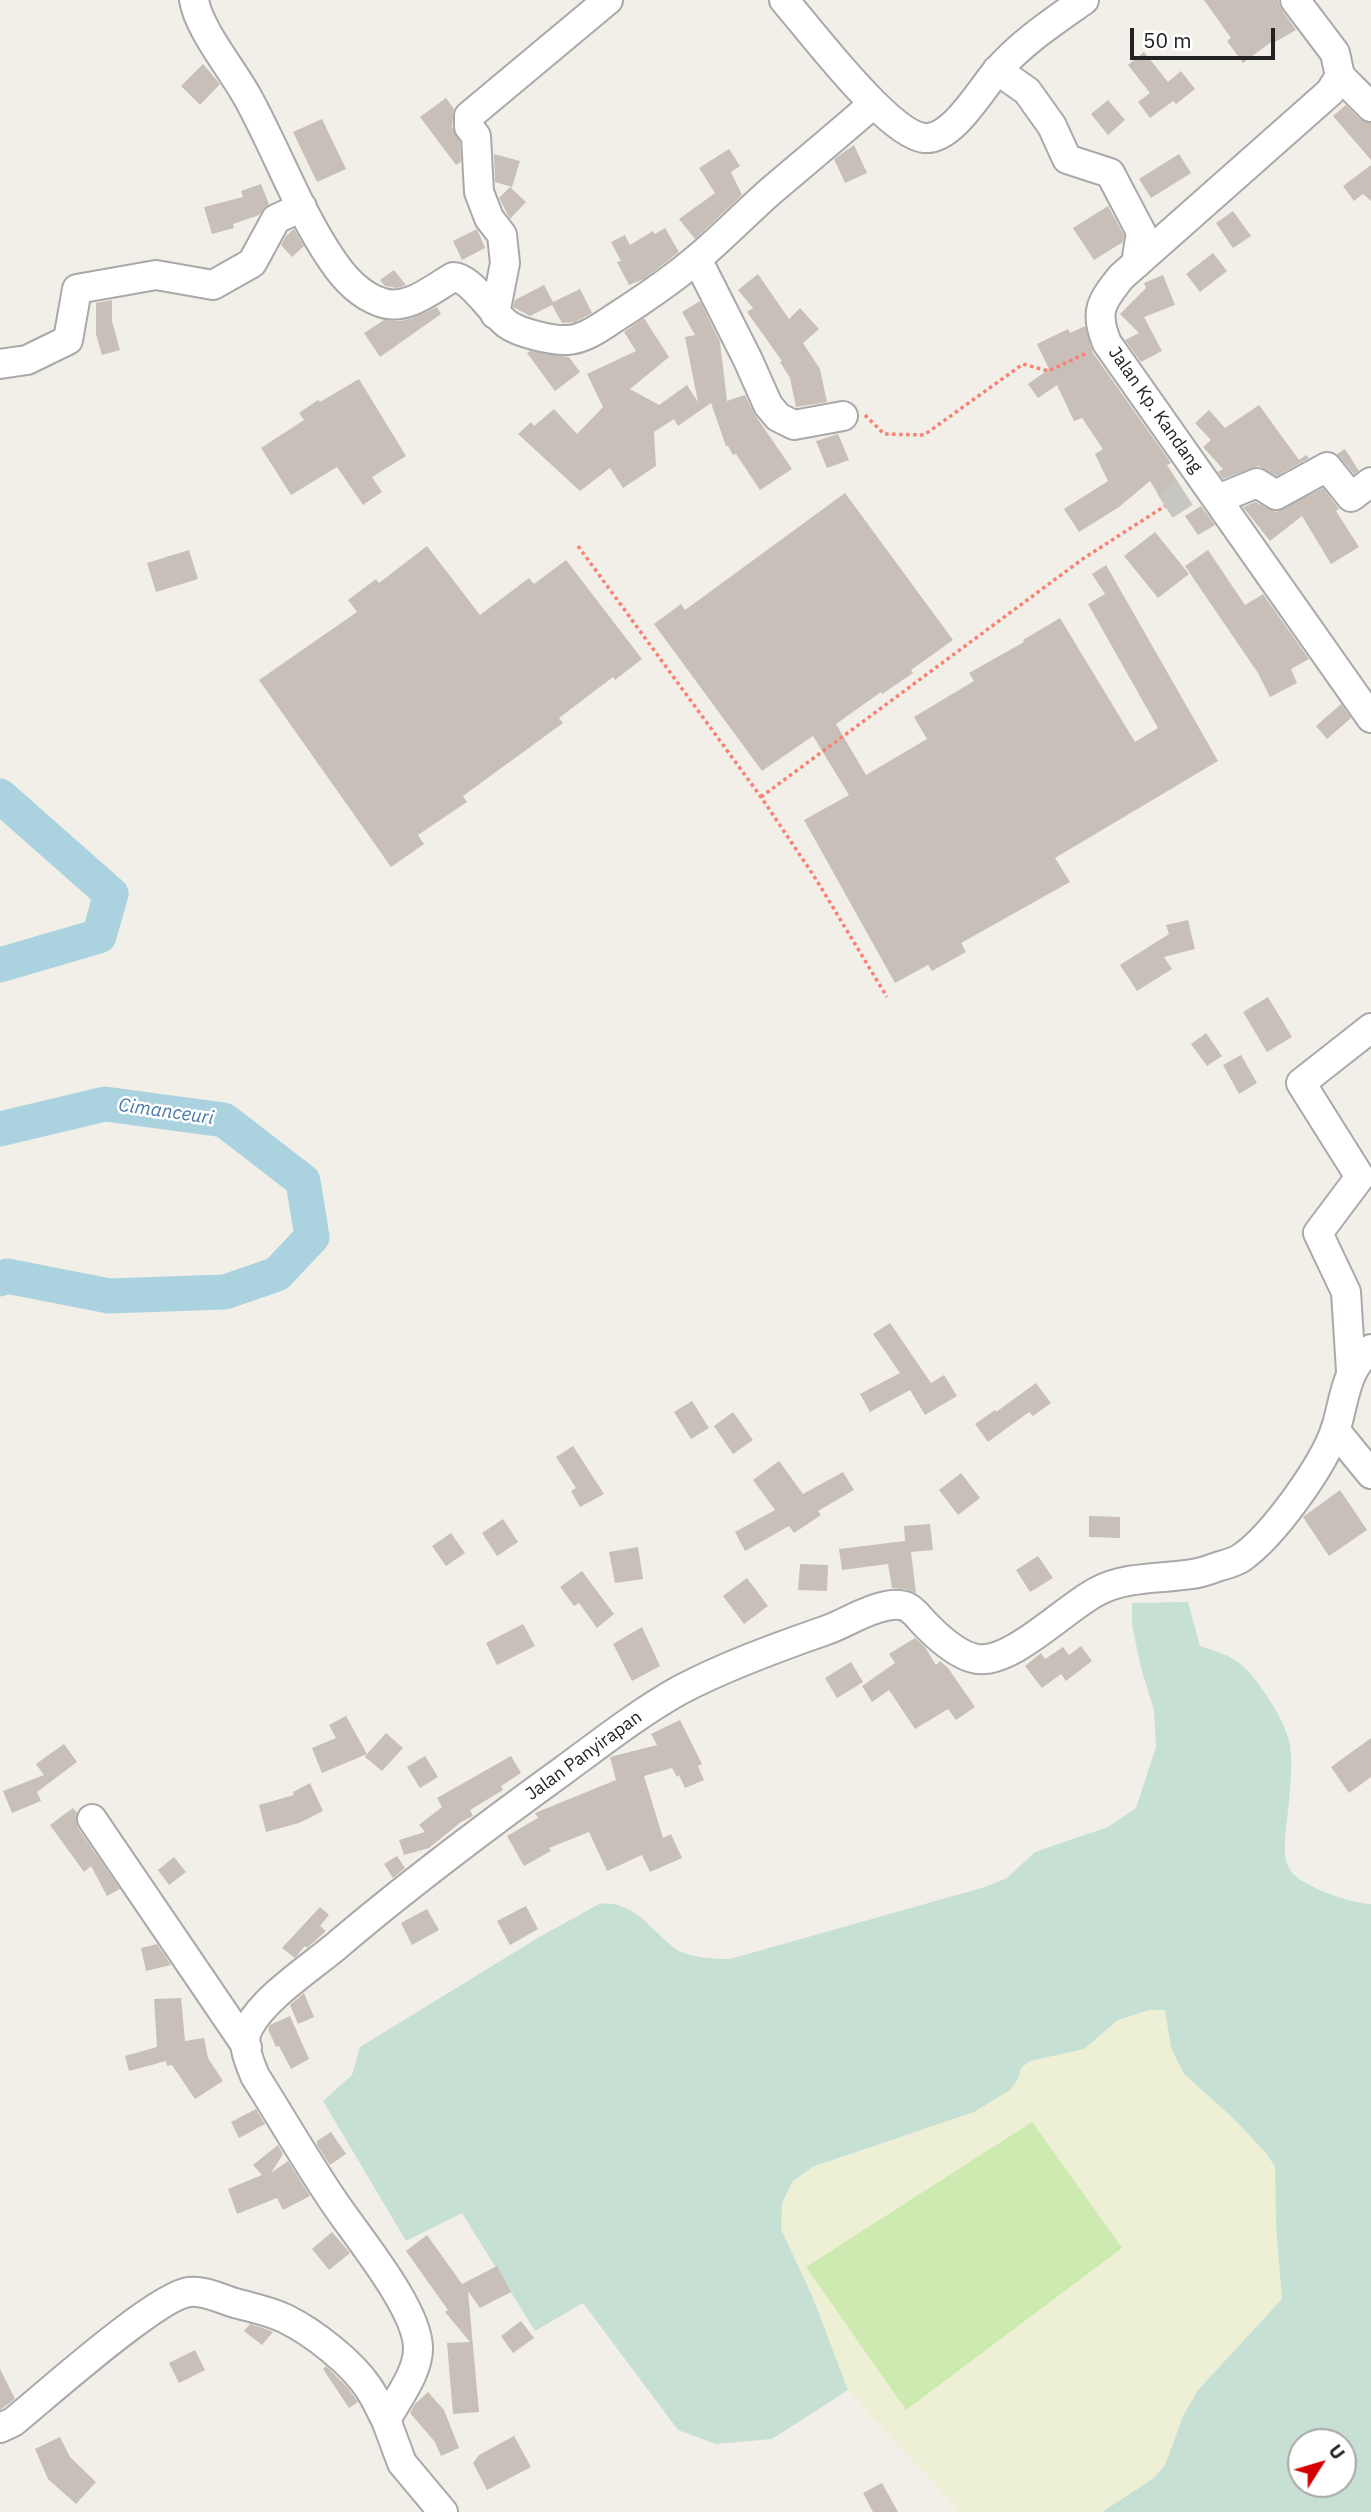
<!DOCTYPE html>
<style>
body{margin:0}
#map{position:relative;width:1371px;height:2512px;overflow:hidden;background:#f2efe9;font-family:"IBM Plex Sans",sans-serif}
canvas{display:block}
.north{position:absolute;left:1287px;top:2428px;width:70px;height:70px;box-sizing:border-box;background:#fff;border:2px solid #a7a7a7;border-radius:50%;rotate:53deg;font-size:19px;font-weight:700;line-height:28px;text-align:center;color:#222}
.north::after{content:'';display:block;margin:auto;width:24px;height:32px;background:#d40000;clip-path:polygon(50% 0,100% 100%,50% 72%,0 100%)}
.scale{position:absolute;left:1130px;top:28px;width:145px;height:32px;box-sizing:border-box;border:4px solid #222;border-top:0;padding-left:9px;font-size:21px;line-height:24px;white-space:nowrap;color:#222;-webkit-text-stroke:5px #fff;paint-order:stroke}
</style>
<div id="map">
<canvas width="1371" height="2512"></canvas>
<div class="north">U</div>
<div class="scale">50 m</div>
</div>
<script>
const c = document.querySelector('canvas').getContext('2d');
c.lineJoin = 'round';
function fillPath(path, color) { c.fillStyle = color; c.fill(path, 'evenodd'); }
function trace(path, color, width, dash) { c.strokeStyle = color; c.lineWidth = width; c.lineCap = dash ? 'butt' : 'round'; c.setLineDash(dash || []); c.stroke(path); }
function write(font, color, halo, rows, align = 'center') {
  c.font = font + ' "IBM Plex Sans",sans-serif'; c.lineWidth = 5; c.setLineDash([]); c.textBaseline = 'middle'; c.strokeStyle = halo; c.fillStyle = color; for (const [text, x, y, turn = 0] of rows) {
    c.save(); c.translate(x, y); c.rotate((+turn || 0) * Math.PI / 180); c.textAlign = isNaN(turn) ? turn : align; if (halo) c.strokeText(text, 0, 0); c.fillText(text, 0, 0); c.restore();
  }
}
const farmland = new Path2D(`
 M1149,2010H1165L1171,2048L1184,2074L1233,2118L1266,2153L1275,2167L1276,2225L1282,2299L1198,2390L1183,2416L1165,2465L1154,2478L1102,2512H960L848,2390L813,2298L781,2229L782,2204L792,2182L812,2167L974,2112L1018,2079L1021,2068L1030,2061L1084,2049L1118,2020Z`);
const grass = new Path2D(`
 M1032,2122L1122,2248L906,2410L806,2267Z`);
const wetland = new Path2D(`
 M1188,1602L1200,1646C1212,1650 1225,1654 1235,1660C1254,1671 1287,1723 1290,1745C1293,1765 1290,1789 1288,1810C1287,1827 1281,1852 1289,1868C1297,1886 1353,1904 1371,1904V2512H1102L1154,2478L1165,2465L1183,2416L1198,2390L1282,2299L1276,2225L1275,2167L1266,2153L1233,2118L1184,2074L1171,2048L1165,2010H1149L1118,2020L1084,2049L1030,2061L1021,2068L1018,2079L1010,2090L974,2112L812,2167L792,2182L782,2204L781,2229L813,2298L848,2390L772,2439L716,2444L678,2430L583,2303L535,2331L462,2213L406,2241L323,2101L352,2075L360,2047L536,1939L599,1904C627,1900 645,1921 664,1939C669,1943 675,1950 681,1952C697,1958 713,1959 730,1959L985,1887L1007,1878L1035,1852L1108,1827L1136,1808L1156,1747L1154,1710L1141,1668L1132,1625V1603ZM1301,2442H1343V2484H1301Z`);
const river = new Path2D(`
 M0,796L111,894L99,936L0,965
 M0,1129L105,1104L224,1120L303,1181L312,1237L277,1274L225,1292L109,1296L7,1276L0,1279`);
const building = new Path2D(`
 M1204,0H1278L1282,10L1296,30L1275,42L1274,40L1243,63L1227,41L1231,38Z
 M1144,52L1168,82L1181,71L1195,89L1176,104L1173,101L1150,118L1138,102L1150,93L1128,65Z
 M203,64L220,84L200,105L181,86Z
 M446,98L454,109L452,127L460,142L461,162L456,165L420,117Z
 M1108,100L1125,120L1108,135L1091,114Z
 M1346,105L1360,119L1371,123V160L1333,116Z
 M322,119L346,169L317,182L293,132Z
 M854,145L867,173L845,183L834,159Z
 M729,149L740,166L731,172L742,195L695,239L679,219L715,193L699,168Z
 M494,154L520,161L512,187L495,182Z
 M1179,154L1191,173L1151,198L1139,179Z
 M1371,165V201L1363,194L1354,201L1343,186Z
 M261,184L269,204L259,215L233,224L234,228L212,234L204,207L243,197L241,191Z
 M510,187L526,202L510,219L499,198Z
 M1108,206L1124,235L1123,242L1094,260L1073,228Z
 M1233,211L1251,236L1233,248L1216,223Z
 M665,228L679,252L644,279L629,285L617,262L621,261L611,242L625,235L630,245L653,231L655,234Z
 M294,229L304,246L292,257L281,245L286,236Z
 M477,229L485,248L462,260L453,241Z
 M1213,253L1227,271L1200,292L1186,274Z
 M394,270L406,285L397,288L385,286L380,280Z
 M758,274L789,319L800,308L819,329L803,343L820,369L827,402L796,407L790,378L780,362L782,361L747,312L753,308L738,290Z
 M1163,275L1175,305L1144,317L1162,351L1141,362L1125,340L1139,333L1120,314L1146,288L1144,283Z
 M544,285L553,302L580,289L592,313L575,322L562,323L552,305L530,316L513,307L515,300Z
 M112,300V321L120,350L102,355L96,334V303Z
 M700,301L720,342L727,401L745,395L755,415L792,469L760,490L736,454L733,455L728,446H726L711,403L678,426L674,419L654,432L656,466L623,488L610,468L580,491L518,434L531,422L534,426L554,409L577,434L603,407L587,374L636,351L624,332L644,318L669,357L630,389L659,405L687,385L698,402L685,337L695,335L682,312Z
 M437,307L441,314L380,357L364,333L384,320L400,321L413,318Z
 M1085,326L1093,353L1171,463L1167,465L1190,501L1170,513L1150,481L1119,507L1079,532L1064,509L1108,481L1095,454L1103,449L1082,418L1074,421L1057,385L1038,398L1028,384L1049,369L1037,344L1068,329L1070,333Z
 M530,351L569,357L580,372L555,391L527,353Z
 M359,379L406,456L372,477L382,492L363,505L337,467L291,495L261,448L304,420L299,413L318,400L320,402Z
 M1259,405L1299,460L1306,455L1309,458L1277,476L1258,466L1223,479L1218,472L1223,469L1203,447L1211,440L1195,423L1209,410L1225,428Z
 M838,434L849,460L827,468L816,441Z
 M1345,449L1359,471L1354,474L1337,454Z
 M1323,488L1339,509L1336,511L1359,547L1331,564L1302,516L1270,541L1243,507L1255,502L1276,512Z
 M845,493L953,640L911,670L913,673L882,694L881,692L836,724L866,775L927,739L914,717L974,681L969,673L1024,642L1023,640L1060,618L1135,742L1158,728L1088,604L1105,594L1092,574L1106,565L1218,761L1055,858L1070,882L961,943L966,952L932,971L928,965L895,983L804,820L849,795L813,736L762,771L654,624L681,604L685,610Z
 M1201,506L1215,525L1198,535L1185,516Z
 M1155,532L1189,574L1158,598L1124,556Z
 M427,546L480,615L529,578L534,584L566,560L642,659L615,680L613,677L559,718L563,723L463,796L467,802L418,835L424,844L391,867L259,680L357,612L348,600L376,579L379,583Z
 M189,550L198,579L156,592L147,563Z
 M1208,550L1245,605L1263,594L1309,659L1291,669L1297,683L1270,697L1258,673L1185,566Z
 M1341,704L1351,718L1327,739L1316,726Z
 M1188,920L1195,949L1164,957L1172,969L1137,991L1120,965L1169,934L1166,925Z
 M1268,997L1292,1037L1267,1052L1243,1012Z
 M1206,1033L1222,1056L1207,1066L1191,1044Z
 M1241,1055L1257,1083L1239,1094L1223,1065Z
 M890,1323L931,1383L944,1375L957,1396L925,1415L910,1390L870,1412L860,1394L900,1373L873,1334Z
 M1036,1383L1051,1403L1033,1416L1029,1412L988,1442L975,1424L995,1410L996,1412Z
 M692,1401L709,1428L691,1439L674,1412Z
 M733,1412L753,1440L733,1454L714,1426Z
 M573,1446L604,1494L580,1507L571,1491L576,1488L556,1457Z
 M779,1461L803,1494L843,1472L854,1490L818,1511L821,1515L794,1533L789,1526L745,1551L735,1532L775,1510L753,1480Z
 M961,1473L980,1498L958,1515L939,1490Z
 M1340,1490L1367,1530L1329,1556L1303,1517Z
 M1089,1516L1120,1517V1538L1089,1537Z
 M503,1519L518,1542L497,1556L482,1533Z
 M930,1524L933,1550L911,1552L916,1593L905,1589L892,1588L888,1564L842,1570L839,1549L905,1541L904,1526Z
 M451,1533L465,1553L446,1566L432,1546Z
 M638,1547L643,1579L615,1583L609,1552Z
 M1038,1556L1053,1578L1030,1592L1016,1570Z
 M800,1564L828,1565L827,1591L798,1590Z
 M582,1571L614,1614L597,1628L579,1603L574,1606L560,1587Z
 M747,1578L768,1606L744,1624L723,1596Z
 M523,1624L535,1646L497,1665L486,1643Z
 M642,1627L660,1666L632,1681L613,1644Z
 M915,1638L925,1647L936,1665L940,1661L948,1668L975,1707L956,1720L948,1709L915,1729L889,1690L872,1702L862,1686L895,1663L889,1654Z
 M1081,1646L1092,1661L1066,1681L1061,1674L1042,1688L1025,1666L1041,1653L1045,1659L1063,1647L1069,1655Z
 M851,1662L863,1682L837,1698L825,1678Z
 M346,1716L367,1754L386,1733L403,1748L382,1771L365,1757L367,1754L322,1773L312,1748L336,1738L329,1725Z
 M680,1720L702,1764L698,1766L704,1780L685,1788L679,1775L677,1777L672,1768L644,1776L663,1838L671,1834L682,1858L650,1872L642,1855L607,1871L589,1832L549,1848L551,1851L524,1866L507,1836L538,1818L535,1813L616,1780L610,1757L657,1745L651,1734Z
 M1371,1738V1777L1349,1793L1331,1767Z
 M64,1744L77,1762L37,1792L41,1801L12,1813L3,1791L44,1775L36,1764Z
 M425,1756L438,1777L420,1788L407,1767Z
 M511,1756L521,1773L501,1786L503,1790L470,1810L473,1816L461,1822L429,1848L404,1855L399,1840L425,1832L419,1825L442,1807L437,1798Z
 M310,1783L323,1811L299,1823L266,1832L259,1805L294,1795L293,1792Z
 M73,1808L77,1813L76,1821L78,1828L120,1889L107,1896L91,1866L84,1872L50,1825Z
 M397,1856L405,1868L393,1878L384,1864Z
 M174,1857L186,1872L169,1885L158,1870Z
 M526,1906L538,1929L510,1945L497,1921Z
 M320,1907L329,1915L320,1926L326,1931L307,1948L305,1946L295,1958L282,1948Z
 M427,1909L439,1930L412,1945L401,1923Z
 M157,1944L171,1965L146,1971L141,1948Z
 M304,1993L314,2017L298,2024L290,2005Z
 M181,1998L185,2041L204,2038L208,2058L223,2081L195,2099L172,2065L167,2066L166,2061L129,2071L125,2056L157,2047L154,1999Z
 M290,2016L309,2059L291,2069L279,2046L276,2047L268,2029L270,2025Z
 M256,2109L265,2124L239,2138L231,2122Z
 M331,2132L346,2154L330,2165L317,2145V2141Z
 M278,2145L283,2154L271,2173L288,2161L310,2196L283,2210L277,2198L237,2214L228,2189L262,2175L253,2165Z
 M332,2232L350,2253L329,2270L312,2249Z
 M427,2235L462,2284L497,2266L511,2292L480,2308L468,2291L479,2412L453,2414L447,2343L470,2342L445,2312L448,2310L406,2251Z
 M521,2321L534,2338L513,2353L501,2336Z
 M250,2324L263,2328L273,2332L262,2345L244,2331Z
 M195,2350L205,2370L179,2383L169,2363Z
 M326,2366L348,2388L358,2402L349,2408L323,2369Z
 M0,2369L15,2399L0,2410Z
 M428,2392L444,2410L459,2448L441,2456L435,2442L410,2413L415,2404Z
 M514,2436L531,2467L487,2490L473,2463L479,2455Z
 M60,2437L70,2457L96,2482L76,2504L48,2479L35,2449Z
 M882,2483L898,2512H873L863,2493Z`);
const minorTunnel = new Path2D(`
 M1165,506L1185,493`);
const path = new Path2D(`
 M865,415L884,434L924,435L1023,364L1048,371L1087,353
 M578,546L761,797L814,876L887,997
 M761,797L1084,558L1165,506`);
const minor = new Path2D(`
 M194,0C199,30 233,70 248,98C277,151 298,210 332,260C344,278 360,295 380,302C406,312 431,290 453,277C471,277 492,313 507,324C519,333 553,341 568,340C585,339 602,326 616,317C644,299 672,280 698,258C723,237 747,212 772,190C806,161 840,133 873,104
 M784,0C810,30 888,134 924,138C952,141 981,89 997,71C1022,42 1053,22 1084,0
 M1295,0L1335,53L1340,76L1330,92L1121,277C1101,302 1094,312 1107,343L1371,718
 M997,70L1027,91L1052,126L1067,159L1110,173L1141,232L1136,264
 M1340,76L1371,107
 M697,259L748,360L768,405L778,417L794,425L843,416
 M495,314L505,263L502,235L489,218L479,192L476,136L469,127V116L608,0
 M0,364L27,360L68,340L77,289L156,275L213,285L252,263L276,219L302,207
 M1218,499L1257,483L1276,495L1327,467L1351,497L1371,482
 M1351,1371L1346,1292L1318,1233L1360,1177L1301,1083L1371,1028
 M1335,1430L1371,1474
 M92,1819L247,2047
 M0,2428L13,2422C44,2397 156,2296 189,2292C204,2290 221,2299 235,2303C253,2308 270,2311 286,2319C314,2333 351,2362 368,2387C375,2397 380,2409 386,2420
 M443,2512L402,2463L386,2420C397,2399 419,2372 418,2347C417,2307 355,2234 332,2199C305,2159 281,2117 255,2076C249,2061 240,2042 249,2027C265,1996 315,1965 341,1942C413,1881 488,1825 564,1770C602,1742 639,1713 680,1690C726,1666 775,1648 824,1631C845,1624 864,1610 886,1606C910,1601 913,1612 928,1627C941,1640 959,1656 977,1659C1012,1664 1066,1607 1098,1591C1127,1576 1160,1579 1192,1574C1202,1573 1211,1569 1220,1566C1227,1564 1235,1562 1241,1558C1273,1536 1324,1465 1336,1428C1345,1399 1345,1369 1371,1349`);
const streetNames = [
 ["Jalan Kp. Kandang",1155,410,55],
 ["Jalan Panyirapan",584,1756,-36]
];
const waterNames = [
 ["Cimanceuri",166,1112,8]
];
fillPath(farmland, '#eef0d5');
fillPath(grass, '#cdebb0');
fillPath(wetland, '#c6e0d4');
trace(river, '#aad3df', 35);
fillPath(building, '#c7bfb8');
trace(minorTunnel, '#c8c6c1', 28, [28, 14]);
trace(minor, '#a9a9a9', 32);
trace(path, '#fa8072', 3.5, [3.5, 3.5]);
trace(minor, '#fff', 28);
write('18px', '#222', '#fff', streetNames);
write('italic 19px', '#4a7aab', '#fff', waterNames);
</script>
